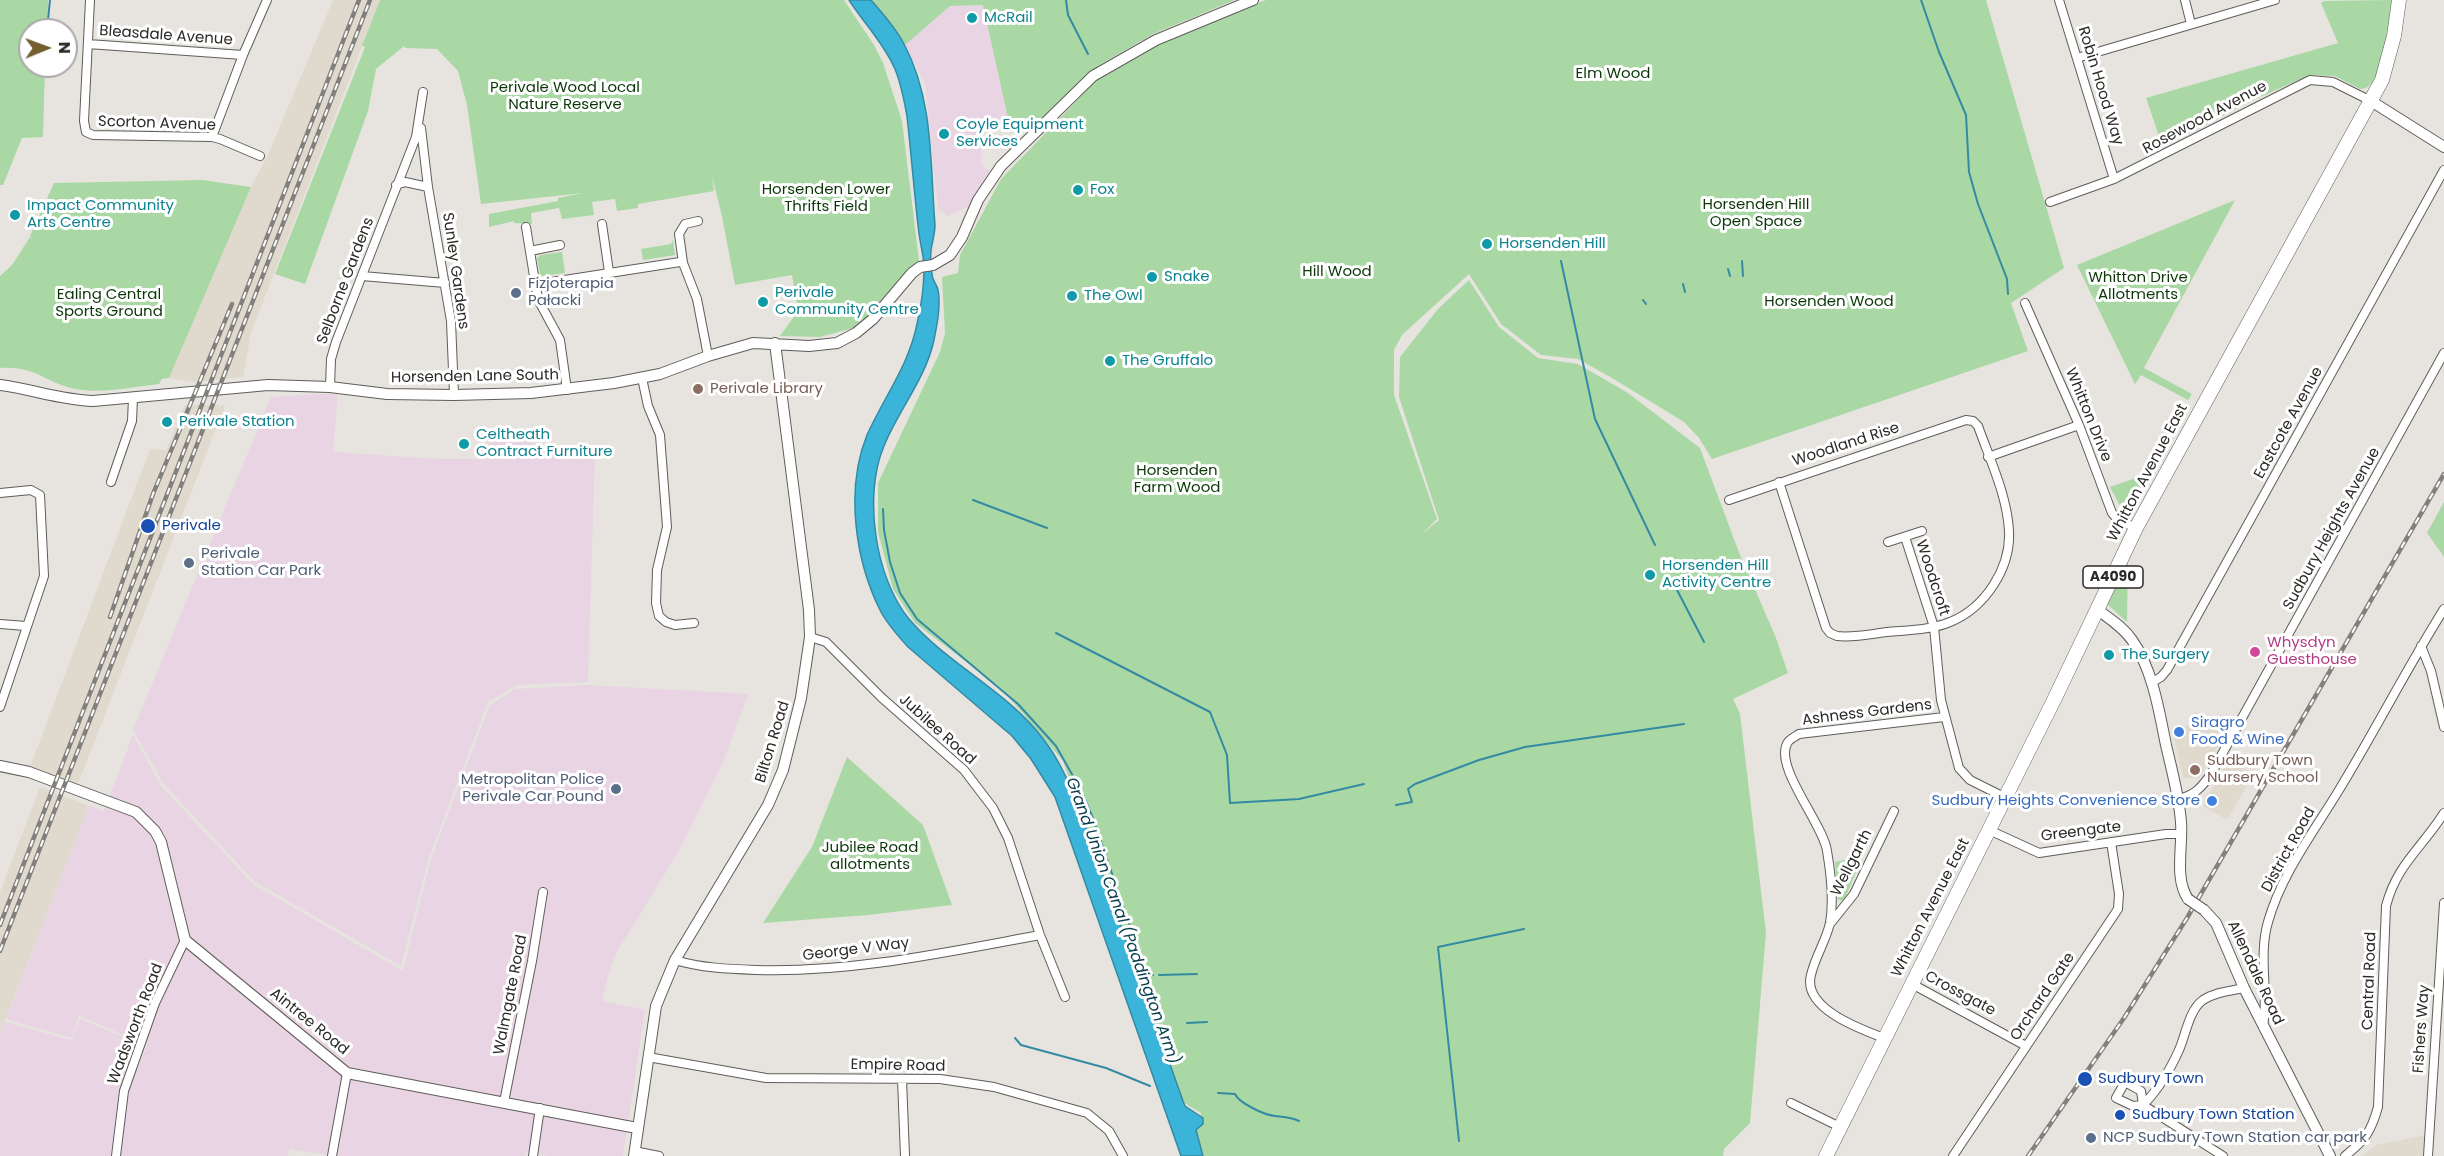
<!DOCTYPE html>
<meta charset="utf-8">
<style>
body{margin:0}
#map{position:relative;width:2444px;height:1156px;overflow:hidden;background:#e7e4df;font-family:Poppins,sans-serif}
canvas{display:block}
.north{position:absolute;left:18px;top:18px;width:60px;height:60px;box-sizing:border-box;background:#fff;border:2px solid #aaa9a9;border-radius:50%;rotate:89deg;font-size:16px;font-weight:700;line-height:24px;text-align:center;color:#2a2927}
.north::after{content:'';display:block;margin:auto;width:21px;height:27px;background:#755f2f;clip-path:polygon(50% 0,100% 100%,50% 72%,0 100%)}
</style>
<div id="map">
<canvas width="2444" height="1156"></canvas>
<div class="north">N</div>
</div>
<script>
const c = document.querySelector('canvas').getContext('2d');
c.lineJoin = 'round';
function fillPath(path, color) { c.fillStyle = color; c.fill(path, 'evenodd'); }
function trace(path, color, width, dash) { c.strokeStyle = color; c.lineWidth = width; c.lineCap = dash ? 'butt' : 'round'; c.setLineDash(dash || []); c.stroke(path); }
function write(font, color, halo, rows, align = 'center') {
  c.font = font + ' Poppins,sans-serif'; c.lineWidth = 6; c.setLineDash([]); c.textBaseline = 'middle'; c.strokeStyle = halo; c.fillStyle = color; for (const [text, x, y, turn = 0] of rows) {
    c.save(); c.translate(x, y); c.rotate((+turn || 0) * Math.PI / 180); c.textAlign = isNaN(turn) ? turn : align; if (halo) c.strokeText(text, 0, 0); c.fillText(text, 0, 0); c.restore();
  }
}
const built = new Path2D(`
 M333,0H380L251,333L243,377L194,382L169,378L251,187L268,155Z
 M185,405H225L78,784L30,767L150,449L166,450Z
 M2195,712L2227,731L2199,778H2183L2172,728L2188,725Z
 M2229,759L2254,774L2227,820L2203,806Z
 M40,787L89,806L0,1033V892Z
 M2427,1135L2426,1156H2362L2376,1145Z`);
const industrial = new Path2D(`
 M983,5L1008,118L979,128L982,166L991,172L970,206L948,216L938,208L925,83L905,45L950,6Z
 M338,393L333,452L438,459H489V434L534,432L535,451L595,449L588,682L516,685L488,702L429,857L401,966L254,881L163,783L133,730L271,397Z
 M587,685L748,694L723,762L677,854L616,953L608,976L602,1001L645,1010L623,1156H547L526,1152L525,1156H334L290,1149L288,1156H120L128,1092L147,1045L79,1016L71,1038L6,1019L89,806L104,811L133,735L161,786L253,884L403,971L431,859L490,705L515,689Z
 M80,1019L138,1043L119,1089L111,1156H0V1033L5,1022L71,1040Z`);
const green = new Path2D(`
 M0,0H48V2L47,30H30V66H45L43,137L22,138L3,185H0Z
 M380,0H844L874,45L883,63L902,121L919,261L884,298L874,313L857,327L820,337L780,336L798,311L792,275L735,285L722,216L712,176L714,191L638,204V208L617,211L615,199L592,202L594,215L562,219L559,208L531,213L532,224L514,223V221L489,227V214L558,201V198L583,193L481,204L467,105L458,71L437,49L405,48L404,46L376,69L368,111L305,284L275,274L365,47L362,46Z
 M871,0H1235L1153,34L1101,64L1027,131L1008,118L983,5L950,6L905,45Z
 M1266,0H1986L2064,268L2011,303L2028,351L1712,459L1699,438L1684,422L1612,378L1578,359L1541,355L1501,324L1469,274L1402,335L1394,350V395L1437,519L1421,535L1439,520L1399,397L1400,357L1438,309L1469,280L1499,327L1538,358L1578,364L1628,393L1700,448L1738,550L1776,638L1788,673L1733,699L1740,714L1766,933L1750,1123L1724,1149L1723,1156H1199L1194,1142L1201,1113L1181,1101L1063,761L1001,688L915,623L893,589L878,532V483L940,352L945,333L942,277L958,273L960,255L1001,179L1099,78L1143,52L1197,26Z
 M2392,0C2390,19 2385,90 2360,89L2335,76L2310,75L2251,101L2170,143L2167,139L2161,142L2146,98L2338,43L2321,3L2324,1Z
 M202,180L251,187L169,378L162,379L159,384C132,387 102,394 75,389C44,382 35,365 0,368V276L12,265L30,237L34,243L30,236L54,183Z
 M2235,200L2144,368L2192,394L2188,400L2141,375L2135,384L2077,265Z
 M673,240L675,255L643,260L641,249L671,244Z
 M562,252L565,273L543,276L540,274L537,258L541,255Z
 M2150,473L2130,509L2123,511L2110,487Z
 M2444,502V557L2427,533Z
 M2128,560L2127,622L2107,604Z
 M847,757L923,825L952,905L868,915L763,923L812,847Z
 M1863,856L1845,898L1842,901L1838,899L1835,862Z`);
const water = new Path2D(`
 M849,0H871C883,14 896,28 904,44C934,100 930,164 935,225C935,234 932,242 931,251C930,259 931,267 932,274C932,281 937,284 938,290C941,305 937,325 934,340C926,378 898,411 884,446C863,495 875,578 909,619C948,665 1008,691 1044,740C1058,758 1067,779 1076,799L1183,1101L1185,1106L1203,1118V1124L1196,1130L1203,1156H1181L1055,797L1031,759L1012,736L908,647C898,636 888,625 881,612C855,561 845,489 867,435C884,397 909,365 917,324C922,302 926,279 923,256C921,246 919,236 918,225C914,189 911,153 907,116C904,100 901,82 894,67C883,42 863,22 849,0Z`);
const stream = new Path2D(`
 M1066,0L1068,15L1088,54
 M1921,0L1939,52L1966,115L1969,172L1978,204L2007,279L2008,294
 M47,30L50,0
 M1561,261L1595,419L1655,545
 M1742,261L1743,276
 M1728,269L1730,276
 M1683,284L1685,292
 M1643,300L1646,304
 M973,500L1047,528
 M883,509L884,530L890,562L900,593L917,619L1018,704L1056,746L1082,792L1094,821L1147,976
 M1676,588L1704,642
 M1056,633L1210,712L1227,755L1230,803L1299,799L1364,784
 M1396,805L1412,802L1408,789L1415,784L1479,760L1525,747L1684,724
 M1159,975L1197,974
 M1144,976L1153,975
 M1187,1023L1207,1022
 M1015,1038L1021,1045L1106,1068L1150,1086
 M1218,1093L1235,1094C1239,1103 1264,1115 1275,1116C1283,1117 1291,1117 1299,1121
 M1459,1141L1438,947L1524,929`);
const minor = new Path2D(`
 M90,0L84,121L86,132L93,135L212,137L220,139L260,156
 M2059,0L2114,179
 M2185,0L2191,24
 M88,44L243,55
 M2077,58L2275,0
 M421,128L428,187L451,321L454,395
 M212,137L243,55L267,0
 M396,185L405,182L428,187
 M2050,202L2114,179L2310,80L2333,82L2371,101
 M602,224L609,272
 M526,227L535,282L537,285
 M530,251L560,245
 M683,263L679,234L685,224L698,221
 M362,276L445,283
 M2025,303L2079,425L2112,513L2118,520L2136,528
 M642,378L648,406L660,435L667,527L657,570L656,603L659,616L666,622L675,625L694,623
 M330,387L331,359L336,342L416,137L423,92
 M567,390L560,340L540,303L536,289L539,284L680,262L683,263L697,299L708,356
 M1988,457L2079,425
 M111,482L132,421L133,398
 M0,493L31,490L40,495L44,576L0,707
 M1729,500L1966,420L1973,421L1978,426C1990,460 2007,495 2009,531C2011,568 1985,608 1950,622C1931,630 1908,630 1887,632C1871,634 1853,638 1837,636L1830,633L1826,628L1779,482
 M1905,537L1934,627L1941,700L1959,768L1970,780L2004,797
 M1888,542L1922,531
 M0,624L26,626
 M810,637L826,642L882,698L964,770L993,808L1008,838L1040,935L1065,997
 M2421,646L2431,671L2444,727
 M2151,683L2161,677L2167,670L2444,170
 M2178,799C2195,795 2201,788 2211,774L2444,353
 M1989,830L2039,853L2166,834H2181
 M1830,924L1854,894L1894,811
 M675,960C701,968 729,969 756,970C851,973 947,952 1040,935
 M1912,984L2026,1046
 M2263,1026C2269,992 2258,956 2268,922C2282,873 2313,833 2339,790C2375,731 2407,668 2444,609
 M1884,1038C1860,1029 1802,1008 1811,975C1815,957 1826,941 1830,923C1834,900 1831,874 1827,851C1824,825 1772,765 1788,742C1790,739 1796,736 1799,734L1944,717
 M648,1057L766,1078L940,1079L994,1087L1087,1113L1109,1131L1123,1156
 M902,1079L905,1156
 M504,1102L532,961L543,892
 M1791,1103L1840,1127
 M2143,1105L2141,1091L2125,1082L2116,1098L2133,1106L2143,1105L2223,1156
 M2143,1105C2159,1089 2170,1070 2179,1050C2186,1034 2189,1010 2203,1000C2215,992 2230,991 2244,988
 M634,1151L659,1156
 M116,1156L124,1091L155,1003L185,940
 M332,1156L347,1073
 M533,1156L540,1108
 M1953,1156L2118,909L2119,894L2111,842
 M2345,1156C2365,1140 2371,1132 2378,1107L2386,906C2397,864 2422,848 2444,813
 M2428,1156L2444,903`);
const tertiary = new Path2D(`
 M2371,101L2444,147
 M0,385C31,389 62,400 93,401L268,385L330,387L387,394L454,395L531,393L614,383L660,374L708,356L753,343L809,346L837,343L856,333L873,319L912,273L920,267L933,265L950,255L962,237L978,200L1001,166L1093,76L1156,40L1253,0
 M2098,610C2110,619 2123,627 2132,640C2153,670 2159,711 2166,745C2172,771 2179,796 2181,822C2183,847 2174,878 2188,899
 M0,766L29,772L136,812L155,831L161,842L185,940L347,1073L637,1128
 M2204,910L2216,923L2244,988L2330,1156
 M634,1156L656,1006L675,960L768,805L783,770L801,698L810,637L809,610L775,343`);
const primary = new Path2D(`
 M1826,1156L2054,700L2136,528L2382,80L2394,36L2399,0`);
const rail = new Path2D(`
 M110,617L153,494L232,304
 M0,925L359,0
 M0,951L370,0
 M2028,1156L2124,1018L2187,918L2444,474`);
const tertiaryBridge = new Path2D(`
 M2188,899L2204,910`);
const markers = [
 [972,18,6,"#0f9aa8"],
 [944,134,6,"#0f9aa8"],
 [1078,190,6,"#0f9aa8"],
 [15,215,6,"#0f9aa8"],
 [1487,244,6,"#0f9aa8"],
 [1152,277,6,"#0f9aa8"],
 [516,293,6,"#5c6f8a"],
 [1072,296,6,"#0f9aa8"],
 [763,302,6,"#0f9aa8"],
 [1110,361,6,"#0f9aa8"],
 [698,389,6,"#8d6e63"],
 [167,422,6,"#0f9aa8"],
 [464,444,6,"#0f9aa8"],
 [148,526,8,"#1a4fb4"],
 [189,563,6,"#5c6f8a"],
 [1650,575,6,"#0f9aa8"],
 [2255,652,6,"#d1479c"],
 [2109,655,6,"#0f9aa8"],
 [2179,732,6,"#3f7fe0"],
 [2195,770,6,"#8d6e63"],
 [616,789,6,"#5c6f8a"],
 [2212,801,6,"#3f7fe0"],
 [2085,1079,8,"#1a4fb4"],
 [2120,1115,6,"#1a4fb4"],
 [2091,1138,6,"#5c6f8a"]
];
const shields = [
 [2113,577,60]
];
const shieldNames = [
 ["A4090",2113,577]
];
const cultureNames = [
 ["McRail",984,18],
 ["Coyle Equipment",956,125],
 ["Services",956,142],
 ["Fox",1090,190],
 ["Impact Community",27,206],
 ["Arts Centre",27,223],
 ["Horsenden Hill",1499,244],
 ["Snake",1164,277],
 ["Perivale",775,293],
 ["Community Centre",775,310],
 ["The Owl",1084,296],
 ["The Gruffalo",1122,361],
 ["Perivale Station",179,422],
 ["Celtheath",476,435],
 ["Contract Furniture",476,452],
 ["Horsenden Hill",1662,566],
 ["Activity Centre",1662,583],
 ["The Surgery",2121,655]
];
const streetNames = [
 ["Bleasdale Avenue",166,36,4],
 ["Robin Hood Way",2100,86,73],
 ["Rosewood Avenue",2205,118,-28],
 ["Scorton Avenue",157,124,2],
 ["Sunley Gardens",455,271,82],
 ["Selborne Gardens",346,281,-69],
 ["Horsenden Lane South",475,377,-1],
 ["Whitton Drive",2088,415,68],
 ["Eastcote Avenue",2289,423,-61],
 ["Woodland Rise",1846,445,-18],
 ["Whitton Avenue East",2148,473,-62],
 ["Sudbury Heights Avenue",2332,529,-61],
 ["Woodcroft",1932,578,72],
 ["Ashness Gardens",1867,713,-7],
 ["Jubilee Road",937,730,42],
 ["Bilton Road",773,742,-73],
 ["Greengate",2081,832,-7],
 ["District Road",2289,850,-61],
 ["Wellgarth",1852,863,-63],
 ["Whitton Avenue East",1931,908,-63],
 ["George V Way",856,950,-7],
 ["Allendale Road",2255,973,65],
 ["Central Road",2370,981,-88],
 ["Crossgate",1960,994,28],
 ["Walmgate Road",511,995,-79],
 ["Orchard Gate",2043,997,-56],
 ["Aintree Road",309,1022,39],
 ["Wadsworth Road",136,1024,-69],
 ["Fishers Way",2422,1029,-86],
 ["Empire Road",898,1066,1]
];
const parkNames = [
 ["Elm Wood",1613,74],
 ["Perivale Wood Local",565,88],
 ["Nature Reserve",565,105],
 ["Horsenden Lower",826,190],
 ["Thrifts Field",826,207],
 ["Horsenden Hill",1756,205],
 ["Open Space",1756,222],
 ["Hill Wood",1337,272],
 ["Whitton Drive",2138,278],
 ["Allotments",2138,295],
 ["Ealing Central",109,295],
 ["Sports Ground",109,312],
 ["Horsenden Wood",1829,302],
 ["Horsenden",1177,471],
 ["Farm Wood",1177,488],
 ["Jubilee Road",870,848],
 ["allotments",870,865]
];
const serviceNames = [
 ["Fizjoterapia",528,284],
 ["Pałacki",528,301],
 ["Perivale",201,554],
 ["Station Car Park",201,571],
 ["Metropolitan Police",604,780,"right"],
 ["Perivale Car Pound",604,797,"right"],
 ["NCP Sudbury Town Station car park",2103,1138]
];
const educationNames = [
 ["Perivale Library",710,389],
 ["Sudbury Town",2207,761],
 ["Nursery School",2207,778]
];
const transitNames = [
 ["Perivale",162,526],
 ["Sudbury Town",2098,1079],
 ["Sudbury Town Station",2132,1115]
];
const hotelNames = [
 ["Whysdyn",2267,643],
 ["Guesthouse",2267,660]
];
const shopNames = [
 ["Siragro",2191,723],
 ["Food & Wine",2191,740],
 ["Sudbury Heights Convenience Store",2200,801,"right"]
];
const waterNames = [
 ["Grand Union Canal (Paddington Arm)",1122,921,70]
];
fillPath(built, '#e0d9cd');
fillPath(industrial, '#e8d4e3');
fillPath(green, '#a9d8a4');
fillPath(water, '#3ab4d8');
trace(water, '#358aa3', 1.5);
trace(stream, '#358aa3', 2);
trace(minor, '#5f5d59', 10);
trace(tertiary, '#5f5d59', 12);
trace(primary, '#5f5d59', 15);
trace(minor, '#fff', 8);
trace(tertiary, '#fff', 10);
trace(primary, '#fff', 14);
trace(rail, '#82807c', 4.5);
trace(rail, '#fff', 2, [7]);
trace(tertiaryBridge, '#5f5d59', 12, []);
trace(tertiaryBridge, '#fff', 10);
for (const [x, y, r, color] of markers) { const dot = new Path2D(); dot.arc(x, y, r, 0, 2 * Math.PI); c.fillStyle = color; c.fill(dot); trace(dot, '#fff', 2); }
for (const [x, y, w] of shields) { const box = new Path2D(); box.roundRect(x - w / 2, y - 11, w, 22, 4.5); c.fillStyle = '#fff'; c.fill(box); trace(box, '#2a2927', 1.5); }
write('bold 14px', '#2a2927', null, shieldNames);
write('15px', '#0d838f', '#fff', cultureNames, 'left');
write('15px', '#2a2927', '#fff', streetNames);
write('15px', '#0b3708', '#fff', parkNames);
write('15px', '#4e5e75', '#fff', serviceNames, 'left');
write('15px', '#785e54', '#fff', educationNames, 'left');
write('15px', '#164399', '#fff', transitNames, 'left');
write('15px', '#b23c85', '#fff', hotelNames, 'left');
write('15px', '#366cbe', '#fff', shopNames, 'left');
write('italic 16px', '#073e4d', '#fff', waterNames);
</script>
